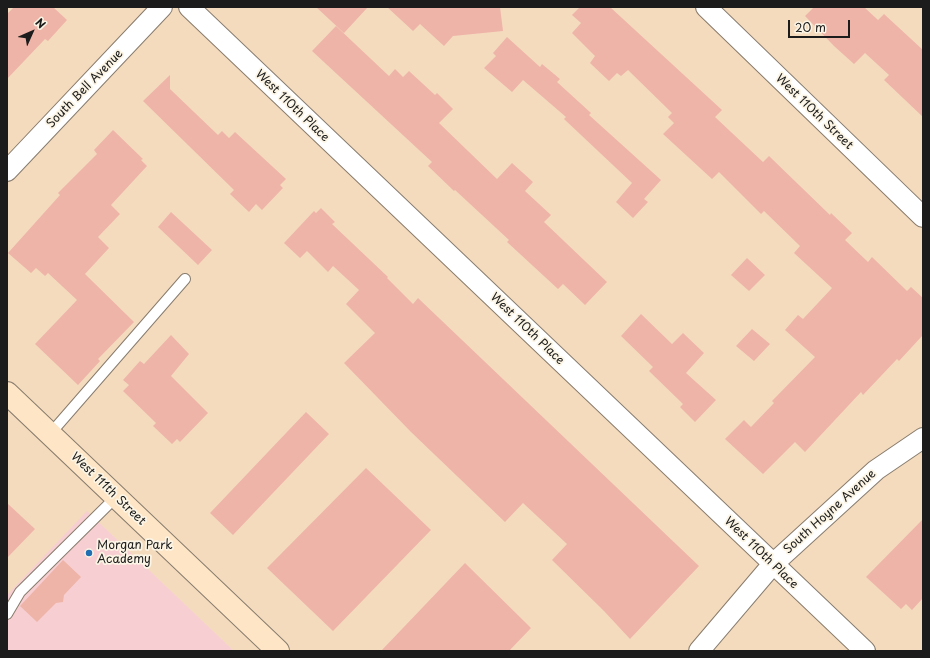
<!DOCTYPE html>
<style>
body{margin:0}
#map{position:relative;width:930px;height:658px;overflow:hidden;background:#f4dbbe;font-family:"Playpen Sans",sans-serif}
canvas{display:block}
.frame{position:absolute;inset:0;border:8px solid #1c1c1c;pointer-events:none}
.north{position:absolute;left:12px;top:12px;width:40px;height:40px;-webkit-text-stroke:3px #fcf5e5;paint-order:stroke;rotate:45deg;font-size:11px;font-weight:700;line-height:16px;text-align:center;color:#1c1c1c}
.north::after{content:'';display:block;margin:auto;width:14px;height:18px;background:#1c1c1c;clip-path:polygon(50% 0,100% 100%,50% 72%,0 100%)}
.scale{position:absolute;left:788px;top:20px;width:62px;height:18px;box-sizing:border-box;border:2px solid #1c1c1c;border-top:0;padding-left:5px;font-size:12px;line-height:14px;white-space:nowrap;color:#1c1c1c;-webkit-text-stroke:3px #fcf5e5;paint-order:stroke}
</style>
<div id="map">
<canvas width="930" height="658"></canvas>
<div class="frame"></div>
<div class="north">N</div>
<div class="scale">20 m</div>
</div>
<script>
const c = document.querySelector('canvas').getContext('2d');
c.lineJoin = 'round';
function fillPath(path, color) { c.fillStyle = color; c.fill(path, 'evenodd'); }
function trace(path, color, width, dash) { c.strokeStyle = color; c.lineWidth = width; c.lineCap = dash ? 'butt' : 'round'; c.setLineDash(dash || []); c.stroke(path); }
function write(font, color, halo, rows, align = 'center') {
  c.font = font + ' "Playpen Sans",sans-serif'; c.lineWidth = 3.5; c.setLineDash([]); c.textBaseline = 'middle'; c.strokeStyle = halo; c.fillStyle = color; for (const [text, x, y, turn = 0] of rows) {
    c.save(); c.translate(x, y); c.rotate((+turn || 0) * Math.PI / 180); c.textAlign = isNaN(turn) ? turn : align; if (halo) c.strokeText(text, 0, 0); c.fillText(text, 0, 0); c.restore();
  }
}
const built = new Path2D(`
 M87,511L234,651H7V595Z`);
const building = new Path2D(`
 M14,7H53L67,20L48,41L45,39L7,79V14Z
 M316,7H368L344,33Z
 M387,7H500L503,31L453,36L444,46L420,24L413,31Z
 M580,7H610L722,110L715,117L763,162L769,156L830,215L831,213L852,233L845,240L868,262L872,257L907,291L911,287L923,298V335L899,361L897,359L863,395L861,392L805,452L795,442L763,474L725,439L744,420L751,427L774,403L772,401L815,357L785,330L798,315L803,319L832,288L794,253L800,246L764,211L761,214L719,172L712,179L663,134L674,123L668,117L672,113L628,70L621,76L617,73L609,81L590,63L595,56L572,33L581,23L572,15Z
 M814,7H864L878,20L884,14L923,50V117L884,80L889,75L865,53L854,64L834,46L805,16Z
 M336,26L389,76L395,69L403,77L409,71L435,95L437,93L453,109L439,123L497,179L512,163L533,182L525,191L551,215L544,222L607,282L585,305L563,284L558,289L507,242L509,240L455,190L454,191L428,166L432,162L312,51Z
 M507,37L540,67L542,64L560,79L557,82L591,113L589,115L661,180L644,199L648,202L633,218L616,202L632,183L564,119L566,117L523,80L512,92L484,68L496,56L493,53Z
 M170,75V89L218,135L222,131L229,138L235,132L286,179L280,185L283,188L262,210L256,204L249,212L230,194L234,190L143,101Z
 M113,130L143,159L141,160L147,166L111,205L120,214L98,237L109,248L85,274L134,322L98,359L100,361L78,385L35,344L77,300L48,273L45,276L36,268L31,273L8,253L60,195L58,193L97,154L94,150Z
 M321,208L335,222L332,224L388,277L387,278L413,304L418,298L699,566L630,639L604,611L552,560L567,544L523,503L505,522L411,432L344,363L375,333L346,304L359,290L333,266L328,272L307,251L300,258L284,243L314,211L316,213Z
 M171,212L212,250L198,265L158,227Z
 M747,258L765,275L749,291L731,275Z
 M641,314L672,344L683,333L704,353L686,373L716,400L695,422L680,407L683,404L649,371L653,367L621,336Z
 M752,329L770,344L754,361L736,346Z
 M171,335L189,354L171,376L208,413L180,442L177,439L172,444L153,426L156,423L123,391L129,385L123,380L140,361L144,364Z
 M306,412L329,434L233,535L210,513Z
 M366,468L431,530L333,631L267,568Z
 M7,503L35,529L7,558Z
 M923,519V598L912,610L906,604L901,609L866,577Z
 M63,560L81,577L64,595L63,602L56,603L37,622L20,606Z
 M465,563L531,628L509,651H381Z`);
const lane = new Path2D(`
 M50,434L185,279
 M7,614L20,592L116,497`);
const street = new Path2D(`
 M189,7L865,651
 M706,7L923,217
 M7,171L162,7
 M699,651L773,564L876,470L923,438`);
const secondary = new Path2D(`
 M7,393L278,651`);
const markers = [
 [89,553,4,"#1f6fb2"]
];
const streetNames = [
 ["South Bell Avenue",85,89,-46],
 ["West 110th Place",292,106,44],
 ["West 110th Street",814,112,44],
 ["West 110th Place",527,329,44],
 ["West 111th Street",108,489,44],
 ["South Hoyne Avenue",830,512,-42],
 ["West 110th Place",761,553,44]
];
const poiNames = [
 ["Morgan Park",97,546],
 ["Academy",97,560]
];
fillPath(built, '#f7cfd2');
fillPath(building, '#eeb4a8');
trace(lane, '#887c6d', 12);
trace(street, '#887c6d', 22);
trace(secondary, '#887c6d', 24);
trace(lane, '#fff', 10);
trace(street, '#fff', 20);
trace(secondary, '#fde5c5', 22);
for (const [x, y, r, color] of markers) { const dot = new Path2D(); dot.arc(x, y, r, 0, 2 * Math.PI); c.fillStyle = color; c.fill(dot); trace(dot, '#fcf5e5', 1.5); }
write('12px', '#1c1c1c', '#fcf5e5', streetNames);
write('12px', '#1c1c1c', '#fcf5e5', poiNames, 'left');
</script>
